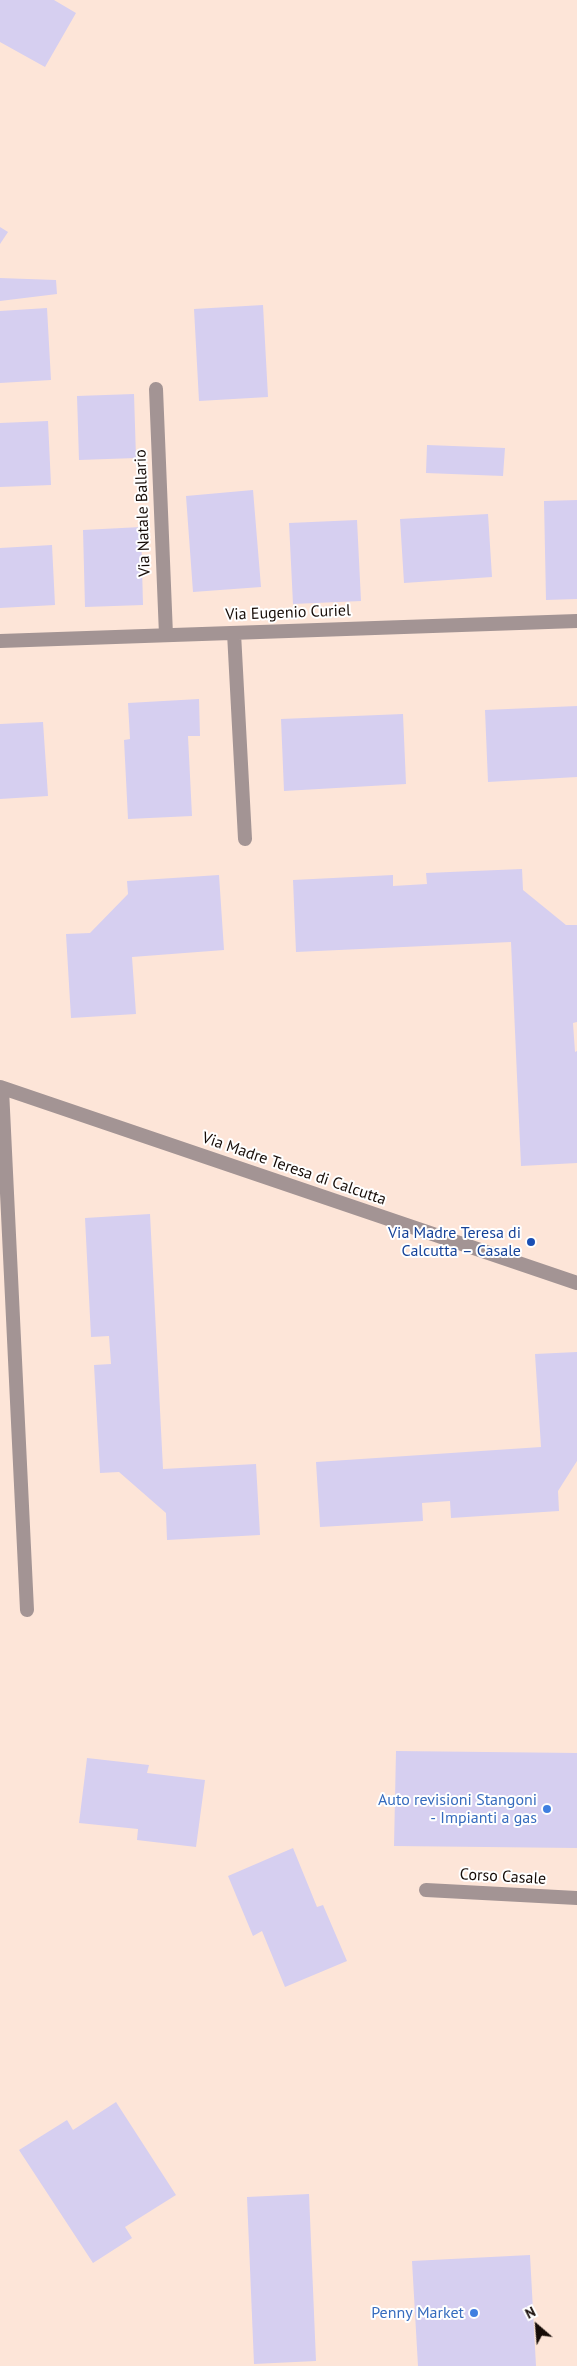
<!DOCTYPE html>
<meta charset="utf-8">
<style>
body{margin:0}
#map{position:relative;width:577px;height:2366px;overflow:hidden;background:#fde5d8;font-family:"PT Sans",sans-serif}
canvas{display:block}
.north{position:absolute;left:512px;top:2301px;width:50px;height:50px;-webkit-text-stroke:4px #fff;paint-order:stroke;rotate:333deg;font-size:14px;font-weight:700;line-height:20px;text-align:center;color:#160c07}
.north::after{content:'';display:block;margin:auto;width:18px;height:22px;background:#160c07;clip-path:polygon(50% 0,100% 100%,50% 72%,0 100%)}
</style>
<div id="map">
<canvas width="577" height="2366"></canvas>
<div class="north">N</div>
</div>
<script>
const c = document.querySelector('canvas').getContext('2d');
c.lineJoin = 'round';
function fillPath(path, color) { c.fillStyle = color; c.fill(path, 'evenodd'); }
function trace(path, color, width, dash) { c.strokeStyle = color; c.lineWidth = width; c.lineCap = dash ? 'butt' : 'round'; c.setLineDash(dash || []); c.stroke(path); }
function write(font, color, halo, rows, align = 'center') {
  c.font = font + ' "PT Sans",sans-serif'; c.lineWidth = 4; c.setLineDash([]); c.textBaseline = 'middle'; c.strokeStyle = halo; c.fillStyle = color; for (const [text, x, y, turn = 0] of rows) {
    c.save(); c.translate(x, y); c.rotate((+turn || 0) * Math.PI / 180); c.textAlign = isNaN(turn) ? turn : align; if (halo) c.strokeText(text, 0, 0); c.fillText(text, 0, 0); c.restore();
  }
}
const building = new Path2D(`
 M0,0H54L76,13L45,67L0,42Z
 M0,227L8,232L0,244Z
 M0,278L56,280L57,294L0,301Z
 M263,305L268,397L199,401L194,309Z
 M47,308L51,380L0,383V311Z
 M134,394L136,458L79,460L77,396Z
 M48,421L51,485L0,487V423Z
 M427,445L505,448L503,476L426,473Z
 M253,490L261,587L193,592L186,496Z
 M577,500V599L546,600L544,501Z
 M488,514L492,577L404,583L400,519Z
 M357,520L361,601L293,604L289,523Z
 M141,527L143,605L85,607L83,530Z
 M52,545L55,605L0,608V548Z
 M199,699L200,736H188L192,816L128,819L124,740L130,739L128,703Z
 M577,706V777L488,782L485,710Z
 M403,714L406,784L284,791L281,719Z
 M43,722L48,796L0,799V724Z
 M522,869L523,890L566,925H577V1022L573,1023L575,1052L577,1051V1163L521,1166L511,942L296,952L293,880L393,875V886L427,884L426,873Z
 M219,875L224,950L132,957L136,1014L71,1018L66,934L90,933L128,894L127,881Z
 M150,1214L163,1469L256,1464L260,1535L167,1540L166,1513L119,1472L100,1473L94,1365L111,1364L109,1336L91,1337L85,1218Z
 M577,1352V1461L558,1491L559,1511L451,1518L450,1501L422,1503L423,1521L320,1527L316,1462L541,1447L535,1354Z
 M396,1751L577,1753V1848L394,1846Z
 M87,1758L149,1765L147,1773L205,1780L196,1847L137,1840L138,1829L79,1823Z
 M293,1848L317,1907L323,1905L347,1961L285,1987L262,1931L253,1936L228,1876Z
 M116,2102L176,2195L125,2227L132,2238L93,2263L19,2150L67,2120L73,2130Z
 M309,2194L316,2361L254,2364L247,2197Z
 M530,2255L536,2366H418L412,2261Z`);
const service = new Path2D(`
 M426,1890L577,1898`);
const minor = new Path2D(`
 M156,389L166,635
 M234,633L245,839
 M0,641L577,621
 M0,1087L577,1283
 M2,1089L27,1610`);
const markers = [
 [531,1242,5,"#1a4fb4"],
 [547,1809,5,"#3f7fe0"],
 [474,2313,5,"#3f7fe0"]
];
const streetNames = [
 ["Via Natale Ballario",143,513,-92],
 ["Via Eugenio Curiel",288,613,-2],
 ["Via Madre Teresa di Calcutta",294,1169,19],
 ["Corso Casale",503,1877,3]
];
const transitNames = [
 ["Via Madre Teresa di",521,1233],
 ["Calcutta – Casale",521,1251]
];
const shopNames = [
 ["Auto revisioni Stangoni",537,1800],
 ["- Impianti a gas",537,1818],
 ["Penny Market",464,2313]
];
fillPath(building, '#d6cff0');
trace(service, '#a39494', 14);
trace(minor, '#a39494', 14);
for (const [x, y, r, color] of markers) { const dot = new Path2D(); dot.arc(x, y, r, 0, 2 * Math.PI); c.fillStyle = color; c.fill(dot); trace(dot, '#fff', 2); }
write('16px', '#160c07', '#fff', streetNames);
write('16px', '#164399', '#fff', transitNames, 'right');
write('16px', '#366cbe', '#fff', shopNames, 'right');
</script>
